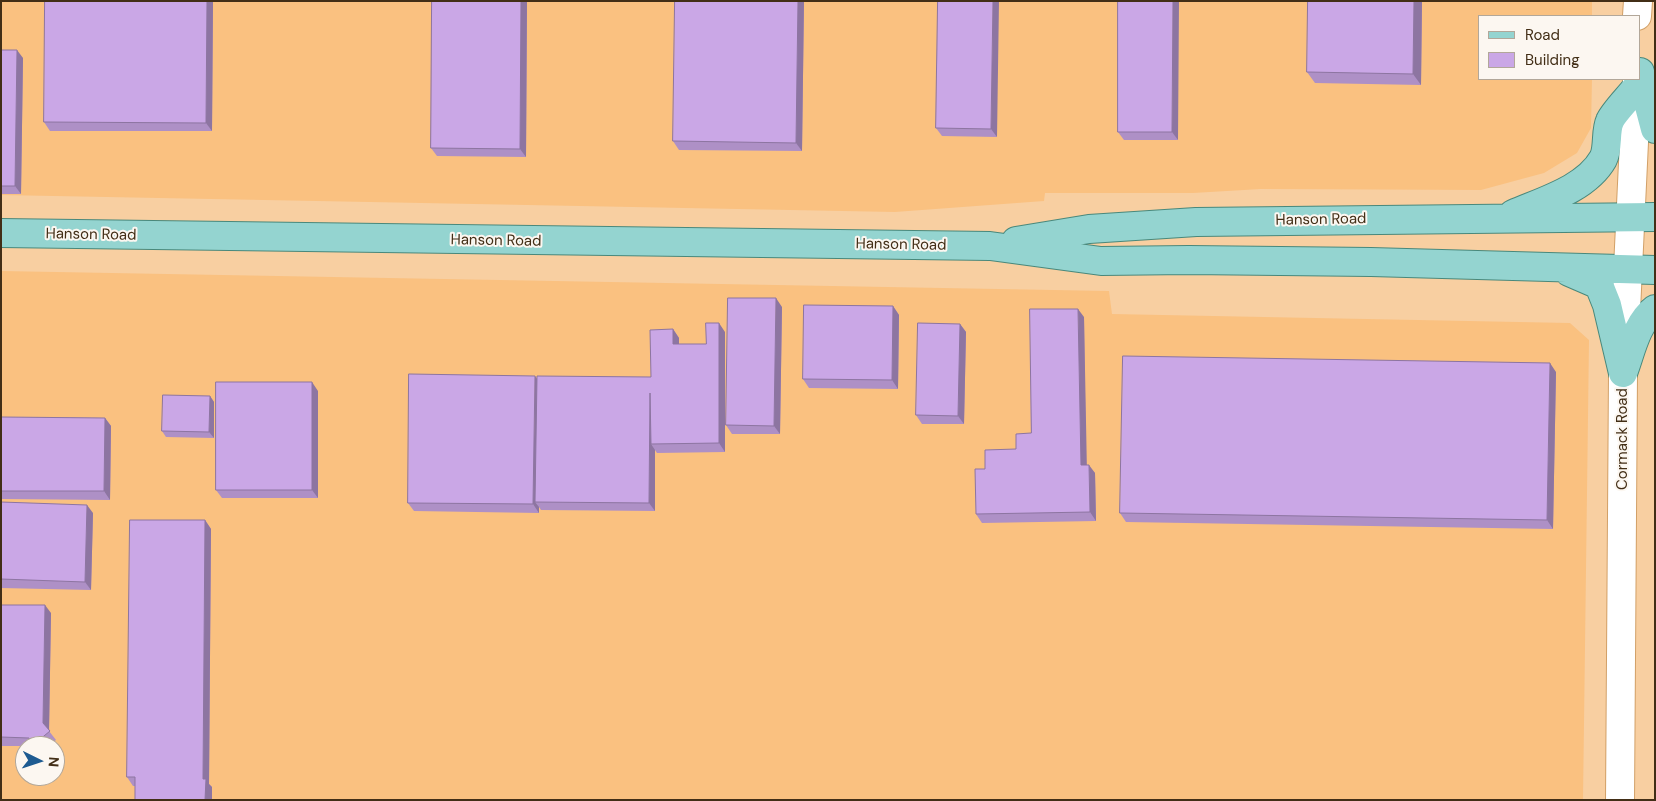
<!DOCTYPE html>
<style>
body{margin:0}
#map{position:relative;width:1656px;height:801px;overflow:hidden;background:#f8cfa1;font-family:"DM Sans",sans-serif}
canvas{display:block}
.frame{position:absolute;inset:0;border:2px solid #422e16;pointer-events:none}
.legend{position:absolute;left:1478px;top:15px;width:162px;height:65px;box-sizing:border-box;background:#fcf7f1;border:1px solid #b2a799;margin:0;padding:6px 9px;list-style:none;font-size:15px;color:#422e16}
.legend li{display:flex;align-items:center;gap:10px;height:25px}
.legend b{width:25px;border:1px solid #b2a799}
.north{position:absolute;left:15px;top:736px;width:50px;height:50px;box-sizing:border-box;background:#fcf7f1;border:1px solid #b2a799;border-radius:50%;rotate:94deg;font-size:14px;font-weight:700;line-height:20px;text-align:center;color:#422e16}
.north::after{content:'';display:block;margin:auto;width:18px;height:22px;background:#1e5b91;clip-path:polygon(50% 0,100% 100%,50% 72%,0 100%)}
</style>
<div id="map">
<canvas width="1656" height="801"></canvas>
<div class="frame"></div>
<ul class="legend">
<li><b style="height:6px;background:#94d4d0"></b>Road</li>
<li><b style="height:14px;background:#caa7e6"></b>Building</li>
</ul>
<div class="north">N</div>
</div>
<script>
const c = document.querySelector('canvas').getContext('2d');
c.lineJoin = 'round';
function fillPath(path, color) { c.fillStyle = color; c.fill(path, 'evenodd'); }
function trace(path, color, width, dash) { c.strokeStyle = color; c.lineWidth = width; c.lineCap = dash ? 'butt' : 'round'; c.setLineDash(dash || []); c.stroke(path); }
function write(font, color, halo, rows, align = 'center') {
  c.font = font + ' "DM Sans",sans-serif'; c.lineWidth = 4; c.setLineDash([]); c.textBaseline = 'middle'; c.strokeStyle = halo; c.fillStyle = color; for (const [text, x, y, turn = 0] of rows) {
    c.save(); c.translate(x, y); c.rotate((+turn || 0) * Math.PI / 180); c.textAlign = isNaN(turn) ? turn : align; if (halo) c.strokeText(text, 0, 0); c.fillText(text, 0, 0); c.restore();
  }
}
const built = new Path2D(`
 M1,1H1592V16H1480V79H1592L1591,128L1577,153L1544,173L1481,190L1261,189L1193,193H1045L1044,201L895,212L1,195Z
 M1,271L1109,291L1112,314L1570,323L1589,340L1583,800H1ZM25,746H55V776H25Z`);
const minor = new Path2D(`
 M1637,16L1638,1
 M1620,800L1623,373L1637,79`);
const major = new Path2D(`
 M1640,72L1655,129
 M1513,214C1543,201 1586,189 1603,159C1609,148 1605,132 1610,121C1613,113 1630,96 1636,88
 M1,233L990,246L1101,261L1189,260L1371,262L1655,270
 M1016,241L1089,229L1196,222L1655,217
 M1569,272L1599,285L1607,305L1623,373
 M1623,373C1631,352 1636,323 1655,309`);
const wall = new Path2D(`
 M213,1L212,131H50L44,122Z
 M432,1H527L526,157L437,156L431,148Z
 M804,1L802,151L679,150L673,141Z
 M938,1L997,137L942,136L936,128Z
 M1118,1L1178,140H1124L1118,132Z
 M1422,1L1421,85L1315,83L1307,72Z
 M1,50L23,58L21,194H1Z
 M893,306L899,315L898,389L809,388L803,379Z
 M782,307L780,434H732L726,425Z
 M1084,317L1086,465L1095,473L1096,521L982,523L976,514L1016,449L1031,433Z
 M960,324L966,332L964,424H922L916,415Z
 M673,329L679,338V344H706L725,332V452L657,453L655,450V511L541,510L539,507V513L414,511L408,503L651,377Z
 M1556,372L1553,529L1126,522L1120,513Z
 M318,391V498H222L216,490Z
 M210,396L214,402V438L166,437L162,431Z
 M1,417L105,418L111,426L110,500L1,499Z
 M1,502L93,513L91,590L1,588Z
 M205,520L211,529L209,784L212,787L133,786L127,777Z
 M1,605L51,613L49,731L56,740L48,746H1Z`);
const shadedWall = new Path2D(`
 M207,1H213L212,131L206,123Z
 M521,1H527L526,157L520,149Z
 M798,1H804L802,151L796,143Z
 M993,1H999L997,137L991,129Z
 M1173,1H1179L1178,140L1172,132Z
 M1414,1H1422L1421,85L1413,74Z
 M17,50L23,58L21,194L15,186Z
 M776,298L782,307L780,434L774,426Z
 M893,306L899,315L898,389L892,380Z
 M1078,309L1084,317L1087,474L1081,465Z
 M719,323L725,332V452L719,443Z
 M960,324L966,332L964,424L958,416Z
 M673,329L679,338V353L673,344Z
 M1550,363L1556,372L1553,529L1547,520Z
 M535,376L541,384L535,502L539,507V513L533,504Z
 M312,382L318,391V498L312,490Z
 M650,393L651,444L655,450V511L649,503Z
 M210,396L214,402V438L209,432Z
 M105,418L111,426L110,500L104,491Z
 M1089,465L1095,473L1096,521L1090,512Z
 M87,505L93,513L91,590L85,582Z
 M205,520L211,529L209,784L212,787V800H205L203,779Z
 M45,605L51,613L49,731L43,723Z`);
const building = new Path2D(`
 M45,1H207L206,123L44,122Z
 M432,1H521L520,149L431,148Z
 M675,1H798L796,143L673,141Z
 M938,1H993L991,129L936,128Z
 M1118,1H1173L1172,132H1118Z
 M1308,1H1414L1413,74L1307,72Z
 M1,50H17L15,186H1Z
 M728,298H776L774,426L726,425Z
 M804,305L893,306L892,380L803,379Z
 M1030,309H1078L1081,465H1089L1090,512L976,514L975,469H985V450L1016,449V434L1031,433Z
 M706,323H719V443L651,444L650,393L649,503L535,502L537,376L651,377L650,330L673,329V344H706Z
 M918,323L960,324L958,416L916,415Z
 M1123,356L1550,363L1547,520L1120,513Z
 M409,374L535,376L533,504L408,503Z
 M216,382H312V490H216Z
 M163,395L210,396L209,432L162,431Z
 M1,417L105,418L104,491H1Z
 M1,502L87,505L85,582L1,579Z
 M130,520H205L203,779H206L205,800H135V777H127Z
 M1,605H45L43,723L50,731L33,745L29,738L1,737Z`);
const streetNames = [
 ["Hanson Road",1321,220,-1],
 ["Hanson Road",91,235,1],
 ["Hanson Road",496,241,1],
 ["Hanson Road",901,245,1],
 ["Cormack Road",1623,439,-90]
];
fillPath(built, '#fac180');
trace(minor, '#d2a067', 30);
trace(major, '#49887b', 30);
trace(minor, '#fff', 28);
trace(major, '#94d4d0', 28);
fillPath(wall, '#ae90c6');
fillPath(shadedWall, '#8d75a1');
fillPath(building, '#caa7e6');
trace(building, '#8d75a1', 1);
write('15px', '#422e16', '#fcf7f1', streetNames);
</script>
